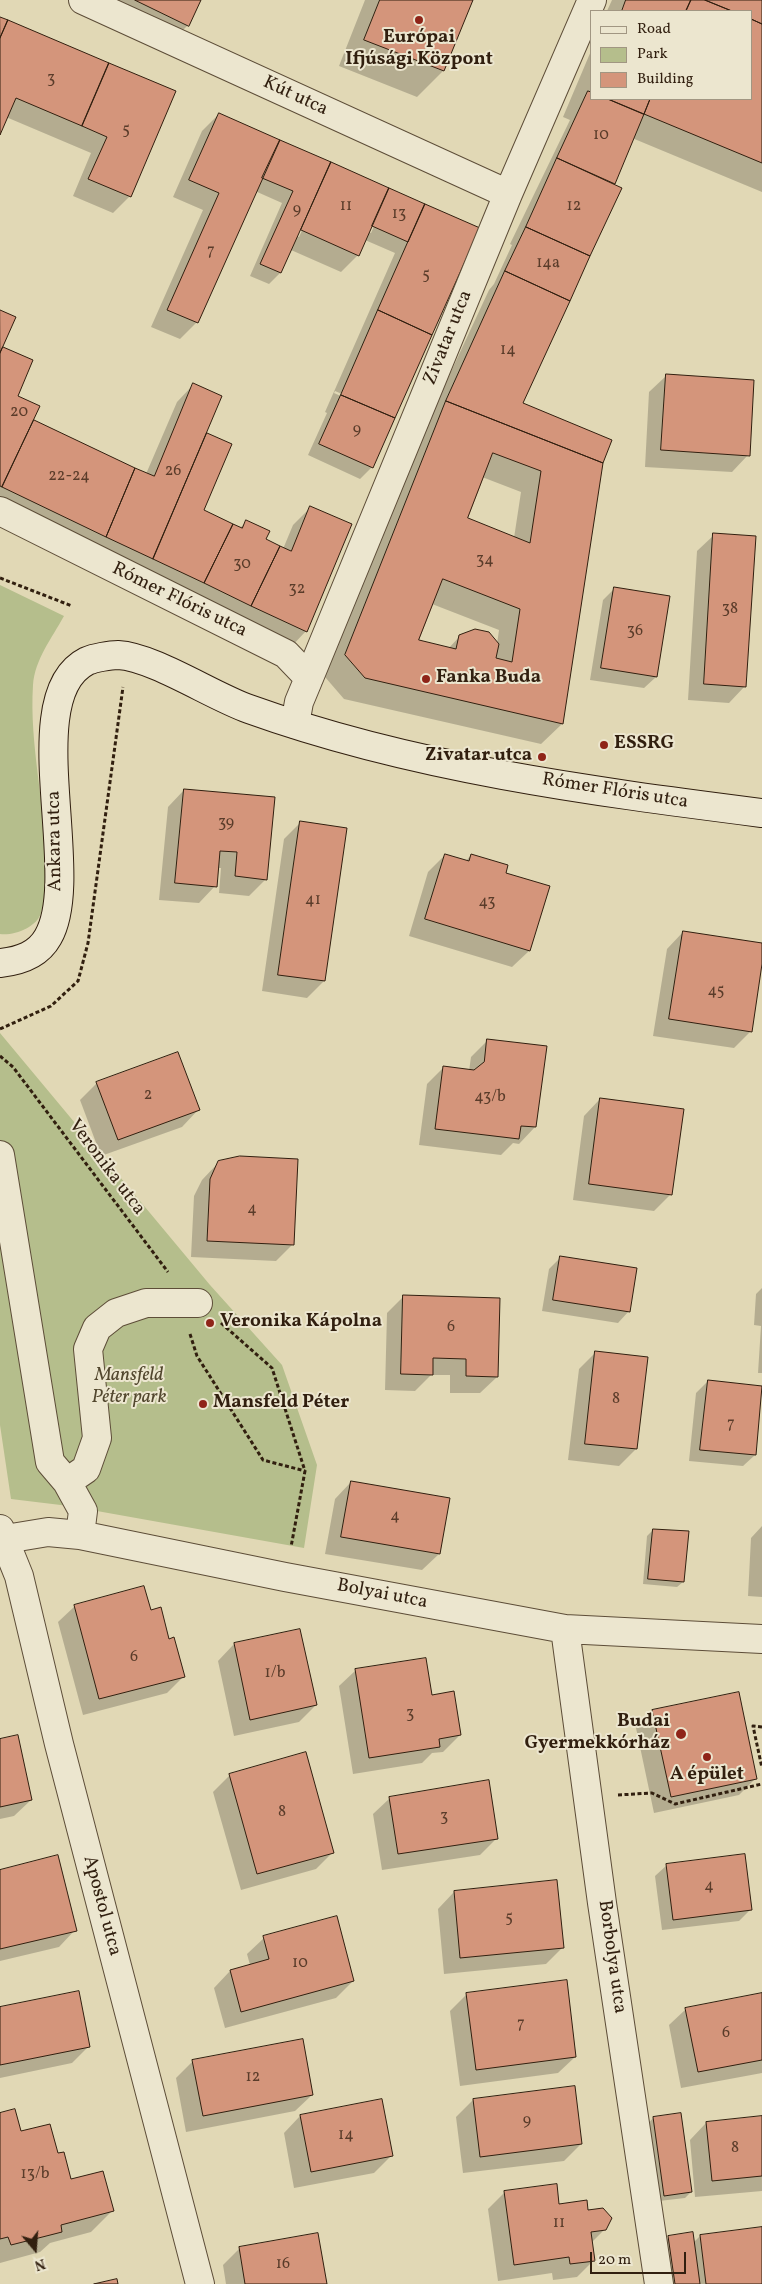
<!DOCTYPE html>
<meta charset="utf-8">
<style>
body{margin:0}
#map{position:relative;width:762px;height:2284px;overflow:hidden;background:#e1d8b5;font-family:Vollkorn,serif}
canvas{display:block}
.legend{position:absolute;left:590px;top:10px;width:162px;height:90px;box-sizing:border-box;background:#ece6cf;border:1px solid #a19682;margin:0;padding:6px 9px;list-style:none;font-size:15px;color:#311f0f}
.legend li{display:flex;align-items:center;gap:10px;height:25px}
.legend b{width:25px;border:1px solid #a19682}
.north{position:absolute;left:10px;top:2224px;width:50px;height:50px;-webkit-text-stroke:4px #ece6cf;paint-order:stroke;rotate:162deg;font-size:14px;font-weight:700;line-height:20px;text-align:center;color:#311f0f}
.north::after{content:'';display:block;margin:auto;width:18px;height:22px;background:#311f0f;clip-path:polygon(50% 0,100% 100%,50% 72%,0 100%)}
.scale{position:absolute;left:590px;top:2252px;width:96px;height:22px;box-sizing:border-box;border:2px solid #311f0f;border-top:0;padding-left:6px;font-size:15px;line-height:18px;white-space:nowrap;color:#311f0f;-webkit-text-stroke:4px #ece6cf;paint-order:stroke}
</style>
<div id="map">
<canvas width="762" height="2284"></canvas>
<ul class="legend">
<li><b style="height:6px;background:#ece6cf"></b>Road</li>
<li><b style="height:14px;background:#b5be8c"></b>Park</li>
<li><b style="height:14px;background:#d4957b"></b>Building</li>
</ul>
<div class="north">N</div>
<div class="scale">20 m</div>
</div>
<script>
const c = document.querySelector('canvas').getContext('2d');
c.lineJoin = 'round';
function fillPath(path, color) { c.fillStyle = color; c.fill(path, 'evenodd'); }
function trace(path, color, width, dash) { c.strokeStyle = color; c.lineWidth = width; c.lineCap = dash ? 'butt' : 'round'; c.setLineDash(dash || []); c.stroke(path); }
function write(font, color, halo, rows, align = 'center') {
  c.font = font + ' Vollkorn,serif'; c.lineWidth = 4; c.setLineDash([]); c.textBaseline = 'middle'; c.strokeStyle = halo; c.fillStyle = color; for (const [text, x, y, turn = 0] of rows) {
    c.save(); c.translate(x, y); c.rotate((+turn || 0) * Math.PI / 180); c.textAlign = isNaN(turn) ? turn : align; if (halo) c.strokeText(text, 0, 0); c.fillText(text, 0, 0); c.restore();
  }
}
const green = new Path2D(`
 M0,585L64,616C52,638 35,659 33,685C29,746 46,806 46,868C46,882 46,899 41,913C37,927 14,936 0,934Z
 M0,1033L210,1285L282,1365L317,1465L304,1548L69,1506L11,1499L0,1425Z`);
const shadow = new Path2D(`
 M99,0H200L188,25L177,36Z
 M365,0H471L443,71L417,97L339,66Z
 M612,0H762V192L632,138L521,403L602,462L562,724L541,744L344,699L325,677L425,423L429,419L489,290L494,284L512,245L510,244L570,120L563,117L591,51V99H751V11H607ZM482,477L521,492L514,538L466,519ZM432,604L499,630L497,644L460,636L448,649L417,641Z
 M0,18L174,92L130,196L113,213L73,196L91,153L6,117L0,131Z
 M219,114L478,229L372,467L360,479L308,455L327,413L325,412L395,253L365,240L358,255L341,272L291,250L280,273L269,284L250,276L282,203L255,191L197,322L180,339L151,327L203,210L173,197L202,131ZM321,182H324L299,237L297,236ZM385,202L371,233L369,232ZM335,391L388,414V417L334,393Z
 M3,348L16,397L33,420L146,474L177,402L193,385L205,433L231,444L203,510L240,528L247,521L264,540L283,549L293,525L310,508L306,631L290,648L0,510V352Z
 M666,376L748,455L732,472L645,467L649,392Z
 M714,535L745,686L729,703L688,700L697,551Z
 M614,589L656,677L644,688L590,680L603,600Z
 M184,790L266,879L249,896L219,893L221,868H217L215,886L199,903L159,900L168,807Z
 M300,823L345,829L324,981L307,998L262,991L284,839Z
 M445,855L465,862L471,855L504,873L529,951L512,967L409,936L428,872Z
 M683,932L762,944L751,1031L734,1048L653,1036L667,949Z
 M488,1040L535,1127L519,1144L513,1143L501,1155L419,1145L427,1084L443,1068L469,1071L471,1057Z
 M97,1083L198,1110L182,1127L101,1156L80,1100Z
 M600,1099L671,1194L654,1211L573,1200L584,1116Z
 M219,1162L293,1244L276,1261L191,1257L194,1196L202,1180Z
 M560,1258L629,1311L618,1323L542,1311L549,1269Z
 M762,1288V1373H758L761,1326L754,1325L756,1294Z
 M404,1296L497,1377L480,1393H450V1375H431L415,1391L385,1390L387,1313Z
 M595,1353L636,1449L619,1466L568,1460L579,1369Z
 M708,1381L762,1387L755,1455L743,1466L689,1461L696,1393Z
 M351,1482L439,1554L422,1570L325,1554L335,1499Z
 M762,1526V1597L748,1596L751,1538Z
 M653,1530L683,1582L677,1587L643,1584L647,1536Z
 M75,1606L150,1611L184,1676L167,1693L83,1715L58,1622Z
 M234,1644L316,1705L299,1722L234,1736L218,1661Z
 M356,1670L431,1697L460,1735L443,1752L432,1753L422,1763L353,1774L339,1686Z
 M653,1711L756,1778L739,1795L654,1813L636,1728Z
 M0,1741L31,1800L14,1816L0,1819Z
 M230,1775L333,1852L316,1869L241,1890L213,1792Z
 M390,1798L497,1838L480,1855L382,1870L373,1814Z
 M667,1865L751,1909L739,1921L662,1930L655,1876Z
 M0,1871L75,1930L59,1947L0,1961Z
 M454,1892L563,1947L546,1964L444,1974L438,1909Z
 M264,1938L353,1981L336,1998L225,2028L214,1988L230,1971L250,1965L247,1954Z
 M467,1994L575,2057L558,2073L460,2086L450,2011Z
 M762,1994V2073L681,2088L669,2025L686,2009Z
 M0,2008L89,2046L72,2063L0,2078Z
 M193,2061L312,2095L295,2111L186,2132L176,2078Z
 M574,2088L581,2144L564,2161L463,2173L456,2117L473,2100Z
 M0,2114L20,2133L57,2155L70,2180L112,2211L91,2232L50,2243L40,2252L0,2263Z
 M300,2116L391,2156L374,2173L294,2188L284,2133Z
 M653,2118L691,2192L685,2198L659,2201L648,2124Z
 M762,2118V2191L695,2197L690,2140L706,2123Z
 M505,2192L587,2211L605,2229L591,2243L594,2260L577,2277L553,2280L552,2273L498,2281L488,2209Z
 M762,2228V2284H669L663,2243L669,2237L693,2243L700,2236Z
 M240,2248L326,2284H226L223,2265Z`);
const building = new Path2D(`
 M135,0H201L189,26Z
 M380,0H473L444,71L364,40Z
 M626,0H691L686,11H622Z
 M691,0H705L732,11H686Z
 M705,0H762V24L751,19V11H732Z
 M0,17L8,20L0,38Z
 M751,19L762,24V163L644,114L650,99H751Z
 M8,20L109,63L82,126L16,98L0,135V38Z
 M109,63L176,91L131,197L88,179L107,137L82,126Z
 M588,91L591,92V99H608L644,114L615,184L557,158Z
 M608,99H650L644,114Z
 M219,113L280,140L198,323L167,310L219,193L189,180Z
 M280,140L331,162L281,273L260,264L293,191L262,178Z
 M557,158L622,188L590,256L526,227Z
 M331,162L389,188L359,256L301,230Z
 M389,188L425,204L408,242L372,226Z
 M425,204L480,228L432,335L378,310Z
 M526,227L590,256L570,301L505,271Z
 M505,271L570,301L523,403L612,440L603,463L446,401Z
 M0,310L16,317L0,353Z
 M378,310L432,335L395,418L341,395Z
 M3,347L33,360L18,396L40,406L2,487L0,486V353Z
 M666,374L754,380L750,456L661,450Z
 M193,383L222,396L153,559L106,537L135,468L154,476Z
 M341,395L395,418L373,468L319,444Z
 M446,401L603,463L563,724L365,678L345,655ZM493,453L541,471L530,543L468,518ZM443,579L520,609L512,662L496,658L499,644L489,632L475,629L459,635L456,649L419,640Z
 M34,420L135,468L106,537L2,487Z
 M207,433L232,444L204,510L233,524L204,583L153,559Z
 M310,506L352,524L307,632L251,606L280,546L291,551Z
 M246,520L270,531L266,539L280,546L251,606L204,583L233,524L242,528Z
 M713,533L756,536L746,687L704,684Z
 M614,587L670,596L657,677L601,668Z
 M184,789L275,797L267,880L235,876L237,852L220,851L217,887L175,883Z
 M300,821L347,828L325,981L278,975Z
 M445,854L469,861L471,854L508,865L506,873L550,886L530,951L425,919Z
 M683,931L762,943V964L752,1032L669,1019Z
 M487,1039L547,1046L536,1127L521,1126L519,1139L435,1129L443,1066L474,1070L484,1062Z
 M178,1052L200,1110L118,1140L96,1082Z
 M600,1098L684,1109L672,1195L589,1184Z
 M240,1156L298,1159L294,1245L207,1241L210,1179L218,1161Z
 M560,1256L637,1268L630,1312L553,1300Z
 M403,1295L500,1298L498,1377L466,1376V1359L433,1358V1375L401,1374Z
 M595,1351L648,1357L637,1449L585,1444Z
 M708,1380L762,1386L756,1455L700,1450Z
 M351,1481L450,1498L440,1554L341,1537Z
 M653,1529L689,1531L684,1582L648,1579Z
 M144,1586L151,1610L161,1607L169,1639L174,1637L185,1677L99,1699L74,1605Z
 M300,1629L317,1705L250,1720L234,1643Z
 M426,1658L432,1695L454,1691L461,1735L439,1739L440,1747L369,1758L355,1669Z
 M739,1692L757,1779L671,1797L652,1710Z
 M18,1735L32,1800L0,1807V1739Z
 M306,1752L334,1853L257,1874L229,1774Z
 M489,1780L498,1839L398,1854L389,1797Z
 M745,1854L752,1910L673,1920L666,1864Z
 M58,1855L77,1931L0,1949V1870Z
 M557,1880L564,1948L460,1958L454,1891Z
 M337,1916L354,1981L241,2012L230,1970L269,1959L263,1936Z
 M567,1980L576,2057L476,2070L466,1993Z
 M79,1991L90,2047L0,2065V2007Z
 M762,1993V2060L698,2072L685,2008Z
 M303,2039L313,2095L203,2116L192,2060Z
 M575,2086L582,2144L480,2157L473,2099Z
 M382,2099L393,2156L311,2172L300,2115Z
 M15,2109L21,2131L50,2124L58,2153L64,2152L71,2179L103,2171L114,2211L61,2225L62,2232L11,2245L8,2237L0,2239V2113Z
 M681,2113L692,2192L664,2196L653,2117Z
 M762,2116V2176L712,2181L706,2122Z
 M557,2184L559,2204L587,2200L588,2210L603,2208L612,2218L606,2230L591,2232L595,2261L570,2264L569,2257L514,2265L504,2191Z
 M762,2227V2284H706L700,2235Z
 M693,2232L700,2284H675L668,2236Z
 M318,2233L327,2284H245L239,2247Z
 M117,2279L118,2284H94Z`);
const path = new Path2D(`
 M0,578L72,606
 M0,1029L51,1006L78,981L88,943L123,687
 M0,1056L13,1067L168,1272
 M221,1323L272,1368L305,1471L291,1547
 M190,1334L197,1356L263,1460L305,1471
 M762,1727L753,1726L762,1768
 M618,1795L652,1793L675,1804L762,1784`);
const street = new Path2D(`
 M83,0L508,194
 M0,511L286,654L309,678
 M295,724L299,702L309,678L508,194L592,0
 M0,1155L50,1462L67,1482L83,1511L80,1535
 M67,1482L86,1469L97,1438L88,1349L97,1328L116,1313L146,1303H198
 M0,1529L19,1576L59,1744L200,2284
 M0,1540L48,1532L80,1535L285,1577L565,1629L762,1639
 M565,1629L602,1903L659,2284`);
const secondary = new Path2D(`
 M0,963C20,961 38,955 48,937C84,875 17,696 87,661C94,658 110,655 118,655C154,657 212,696 249,709C413,768 590,791 762,813`);
const markers = [
 [419,20,5,"#8f2418"],
 [426,679,5,"#8f2418"],
 [604,745,5,"#8f2418"],
 [542,757,5,"#8f2418"],
 [210,1323,5,"#8f2418"],
 [203,1404,5,"#8f2418"],
 [681,1734,6,"#8f2418"],
 [707,1757,5,"#8f2418"]
];
const numberNames = [
 ["3",51,80],
 ["5",126,131],
 ["10",601,136],
 ["11",346,207],
 ["12",574,207],
 ["9",297,211],
 ["13",399,215],
 ["7",211,252],
 ["14a",548,264],
 ["5",426,276],
 ["14",508,351],
 ["20",19,413],
 ["9",357,431],
 ["26",173,472],
 ["22-24",69,477],
 ["34",485,561],
 ["30",242,565],
 ["32",297,590],
 ["38",730,610],
 ["36",635,632],
 ["39",226,824],
 ["41",313,901],
 ["43",487,903],
 ["45",716,992],
 ["2",148,1096],
 ["43/b",490,1098],
 ["4",252,1210],
 ["6",451,1328],
 ["8",616,1400],
 ["7",731,1425],
 ["4",395,1517],
 ["6",134,1658],
 ["1/b",275,1674],
 ["3",410,1715],
 ["8",282,1813],
 ["3",444,1818],
 ["4",709,1887],
 ["5",509,1919],
 ["10",300,1964],
 ["7",521,2025],
 ["6",726,2034],
 ["12",253,2078],
 ["9",527,2122],
 ["14",346,2136],
 ["8",735,2149],
 ["13/b",35,2175],
 ["11",559,2224],
 ["16",283,2265]
];
const poiNames = [
 ["Európai",419,39,"center"],
 ["Ifjúsági Központ",419,61,"center"],
 ["Fanka Buda",436,679],
 ["ESSRG",614,745],
 ["Zivatar utca",532,757,"right"],
 ["Veronika Kápolna",220,1323],
 ["Mansfeld Péter",213,1404],
 ["Budai",670,1723,"right"],
 ["Gyermekkórház",670,1745,"right"],
 ["A épület",707,1776,"center"]
];
const streetNames = [
 ["Kút utca",295,97,25],
 ["Zivatar utca",449,338,-68],
 ["Rómer Flóris utca",179,601,26],
 ["Rómer Flóris utca",615,792,9],
 ["Ankara utca",56,841,-91],
 ["Veronika utca",106,1168,53],
 ["Bolyai utca",382,1595,11],
 ["Apostol utca",101,1906,75],
 ["Borbolya utca",611,1957,82]
];
const parkNames = [
 ["Mansfeld",129,1377],
 ["Péter park",129,1399]
];
fillPath(green, '#b5be8c');
fillPath(shadow, '#0003');
fillPath(building, '#d4957b');
trace(building, '#311f0f', 1);
trace(street, '#5d4d38', 30);
trace(secondary, '#311f0f', 30);
trace(path, '#311f0f', 3, [4, 2.5]);
trace(street, '#ece6cf', 28);
trace(secondary, '#ece6cf', 28);
for (const [x, y, r, color] of markers) { const dot = new Path2D(); dot.arc(x, y, r, 0, 2 * Math.PI); c.fillStyle = color; c.fill(dot); trace(dot, '#ece6cf', 2); }
write('16px', '#5a3c2a', null, numberNames);
write('bold 19px', '#311f0f', '#ece6cf', poiNames, 'left');
write('19px', '#311f0f', '#ece6cf', streetNames);
write('italic 19px', '#52472e', '#ece6cf', parkNames);
</script>
